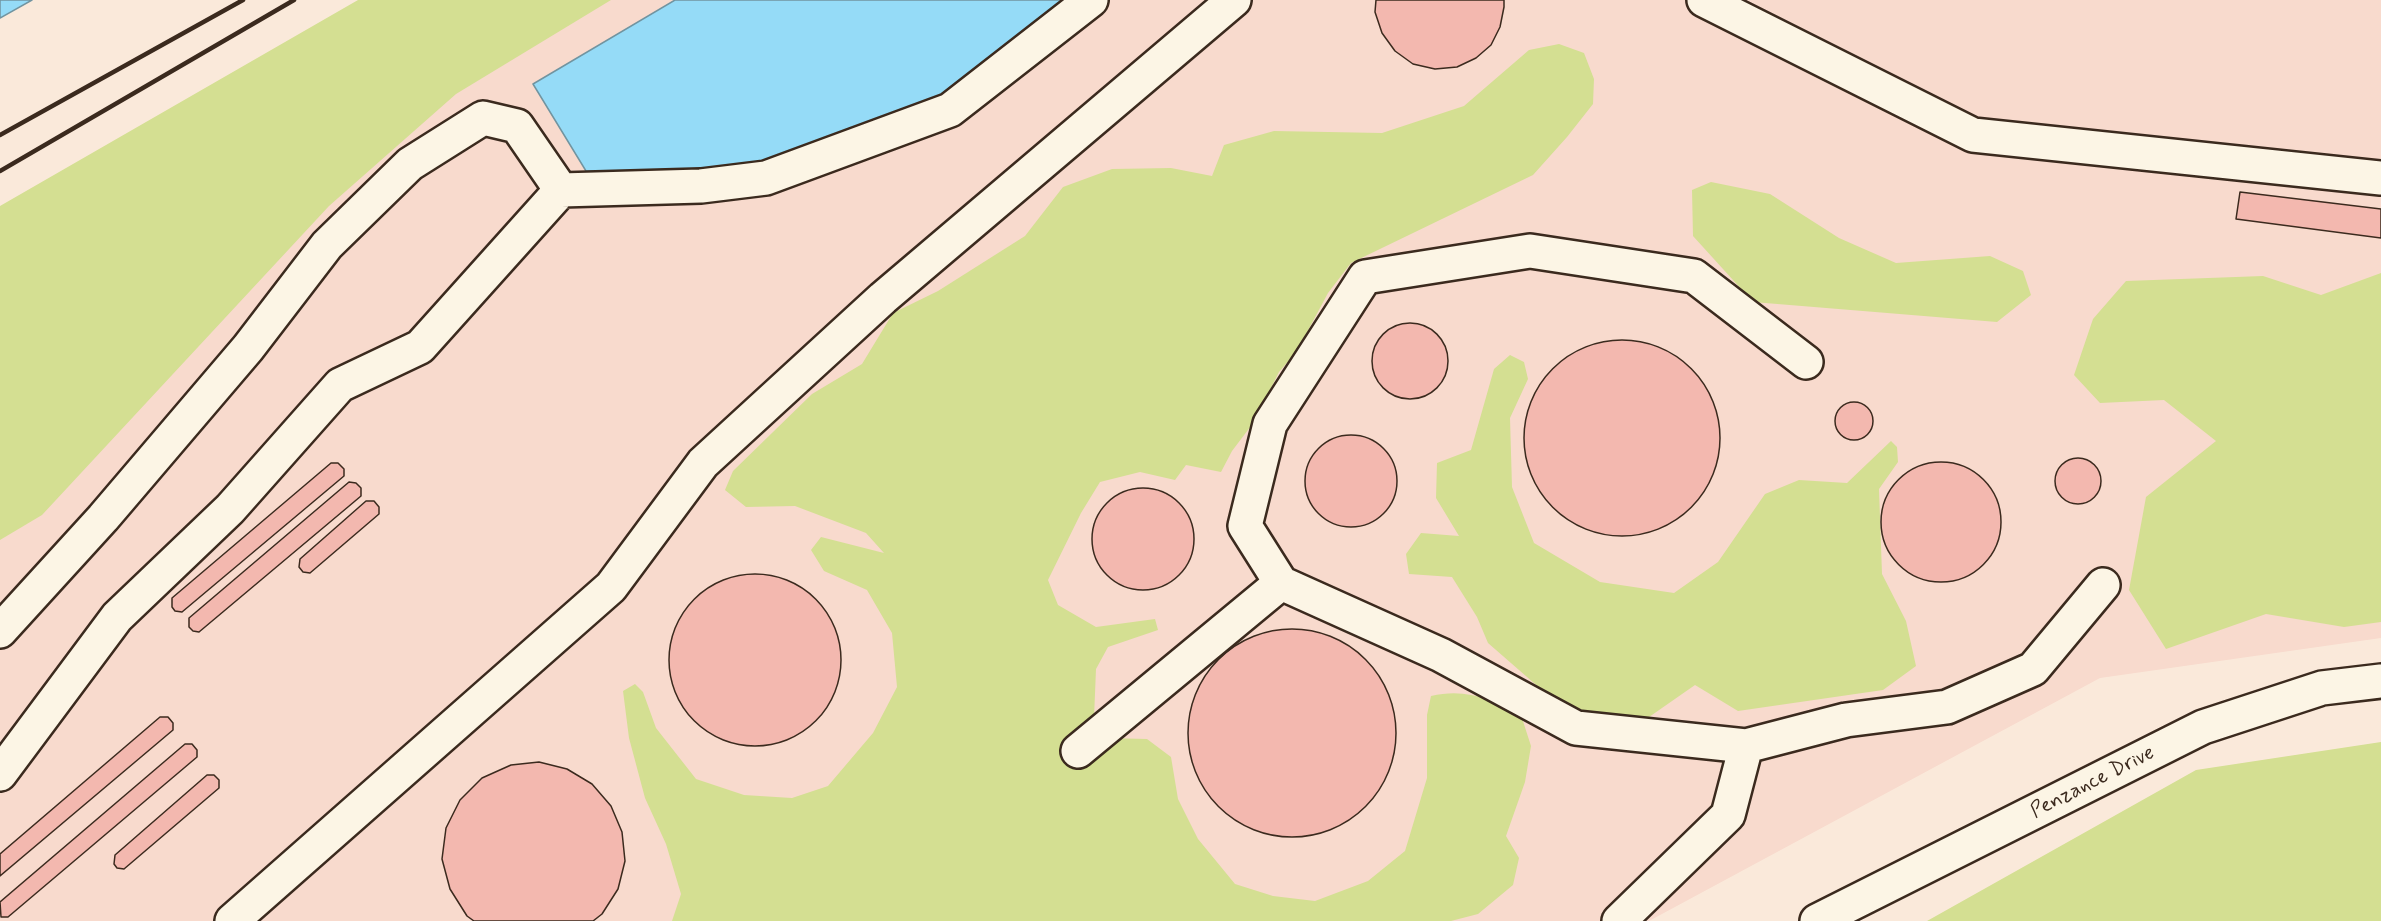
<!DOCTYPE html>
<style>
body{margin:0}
canvas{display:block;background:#fae9da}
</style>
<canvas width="2381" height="921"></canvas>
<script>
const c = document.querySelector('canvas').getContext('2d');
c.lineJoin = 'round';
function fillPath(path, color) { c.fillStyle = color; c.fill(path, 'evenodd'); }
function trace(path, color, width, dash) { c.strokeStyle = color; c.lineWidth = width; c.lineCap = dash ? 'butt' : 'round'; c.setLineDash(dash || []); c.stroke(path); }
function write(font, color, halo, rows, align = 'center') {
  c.font = font + ' Mynerve,sans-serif'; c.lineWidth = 4.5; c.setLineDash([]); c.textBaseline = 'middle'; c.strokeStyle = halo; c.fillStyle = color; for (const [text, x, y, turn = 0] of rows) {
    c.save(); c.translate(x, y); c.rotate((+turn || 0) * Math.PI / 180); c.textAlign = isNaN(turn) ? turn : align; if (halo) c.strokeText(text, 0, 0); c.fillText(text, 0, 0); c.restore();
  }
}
const built = new Path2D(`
 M453,0H2381V638L2100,678L1649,921H0V269Z`);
const green = new Path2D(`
 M358,0H611L456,94L329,206L42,515L0,540V206Z
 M1559,44L1584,53L1594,79L1593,104L1567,137L1533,175L1351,263L1328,293L1297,351L1279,372L1254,422L1232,451L1221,472L1186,465L1175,480L1140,472L1100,482L1081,513L1048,580L1058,605L1096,627L1155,619L1158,630L1108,647L1096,669L1094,718L1106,738L1147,739L1171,757L1178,799L1198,839L1235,884L1273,896L1315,901L1368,881L1405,851L1427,778V715L1431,696C1466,688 1491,699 1521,715L1531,746L1525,782L1506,836L1519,858L1513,885L1478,914L1451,921H672L681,894L666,844L645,798L629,738L623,691L635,684L643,692L656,728L696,779L744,795L792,798L828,786L873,733L897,687L892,633L867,590L824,571L811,550L821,537L884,553L866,533L795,506L746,507L725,490L733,471L812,394L862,364L893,313L938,291L1025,236L1063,187L1112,169L1171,168L1212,176L1224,145L1274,131L1382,133L1464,106L1529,50Z
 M1711,182L1770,194L1839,238L1896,263L1990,256L2023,271L2031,295L1997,322L1753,302L1693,236L1692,190Z
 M2381,273V622L2344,627L2266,614L2166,649L2129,590L2146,497L2216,441L2164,400L2100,403L2074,375L2093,319L2126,281L2263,276L2321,295Z
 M1510,355L1524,362L1528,379L1510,418L1512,487L1534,543L1600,582L1674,593L1718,562L1765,494L1799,480L1847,483L1891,441L1897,447L1898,462L1879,489L1882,574L1906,621L1916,666L1883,690L1738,711L1695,685L1639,724L1558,704L1488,643L1477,617L1452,577L1409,574L1406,554L1421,533L1459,536L1436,498L1437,463L1471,450L1494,369Z
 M2381,742V921H1927L2196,770Z`);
const water = new Path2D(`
 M0,0H32L0,18Z
 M675,0H1068L955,92L750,171L695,175L586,171L533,84Z`);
const building = new Path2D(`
 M1376,0H1504V7L1500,27L1491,45L1476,58L1457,67L1435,69L1413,64L1395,51L1382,33L1375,12Z
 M2240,192L2381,209V238L2236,219Z
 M1372 361a38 38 0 1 1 76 0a38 38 0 1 1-76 0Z
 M1524 438a98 98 0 1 1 196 0a98 98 0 1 1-196 0Z
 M1835 421a19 19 0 1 1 38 0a19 19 0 1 1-38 0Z
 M1305 481a46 46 0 1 1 92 0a46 46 0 1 1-92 0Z
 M2055 481a23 23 0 1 1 46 0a23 23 0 1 1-46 0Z
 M1881 522a60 60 0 1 1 120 0a60 60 0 1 1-120 0Z
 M331,463H338L344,469V476L182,612L175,611L172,607V598Z
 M349,482L356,483L361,488V496L199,632L193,631L189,627V618Z
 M1092 539a51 51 0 1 1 102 0a51 51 0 1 1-102 0Z
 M366,501H374L379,507V514L310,573L303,572L299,567L300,559Z
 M669 660a86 86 0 1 1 172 0a86 86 0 1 1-172 0Z
 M1188 733a104 104 0 1 1 208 0a104 104 0 1 1-208 0Z
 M160,717H168L173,723V730L0,876V854Z
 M185,744H192L197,750V757L8,917H1L0,902Z
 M539,762L567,769L592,784L611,806L622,832L625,861L618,889L602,914L593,921H474L467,916L450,889L442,859L446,828L460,800L482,778L511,765Z
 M207,775H214L219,780V788L124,869L117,868L114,864L115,855Z`);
const minor = new Path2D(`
 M1704,0L1973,135L2381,178
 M0,631L103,518L248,348L327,245L410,164L483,118L517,126L561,190L701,186L766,178L950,110L1091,0
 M1746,746L1846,720L1947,707L2033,669L2103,585
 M1078,751L1281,583
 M0,774L117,617L230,509L340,385L420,347L561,190
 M232,921L611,587L703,463L883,298L1234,0
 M1619,921L1728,815L1746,746L1576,728L1441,655L1281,583L1245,526L1270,424L1365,277L1530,251L1694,276L1806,362
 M1817,921L2203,727L2322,688L2381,681`);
const rail = new Path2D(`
 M0,135L243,0
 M0,171L294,0`);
const streetNames = [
 ["Penzance Drive",2093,783,-27]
];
fillPath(built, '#f8dacd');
fillPath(green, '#d4df92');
fillPath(water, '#95dbf7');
trace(water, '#7194a0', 1.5);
fillPath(building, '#f3b8af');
trace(building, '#3b2a1e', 1.5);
trace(minor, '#3b2a1e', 38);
trace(minor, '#fcf5e5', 33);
trace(rail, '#3b2a1e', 4.5);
write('21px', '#3b2a1e', '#fcf5e5', streetNames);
</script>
